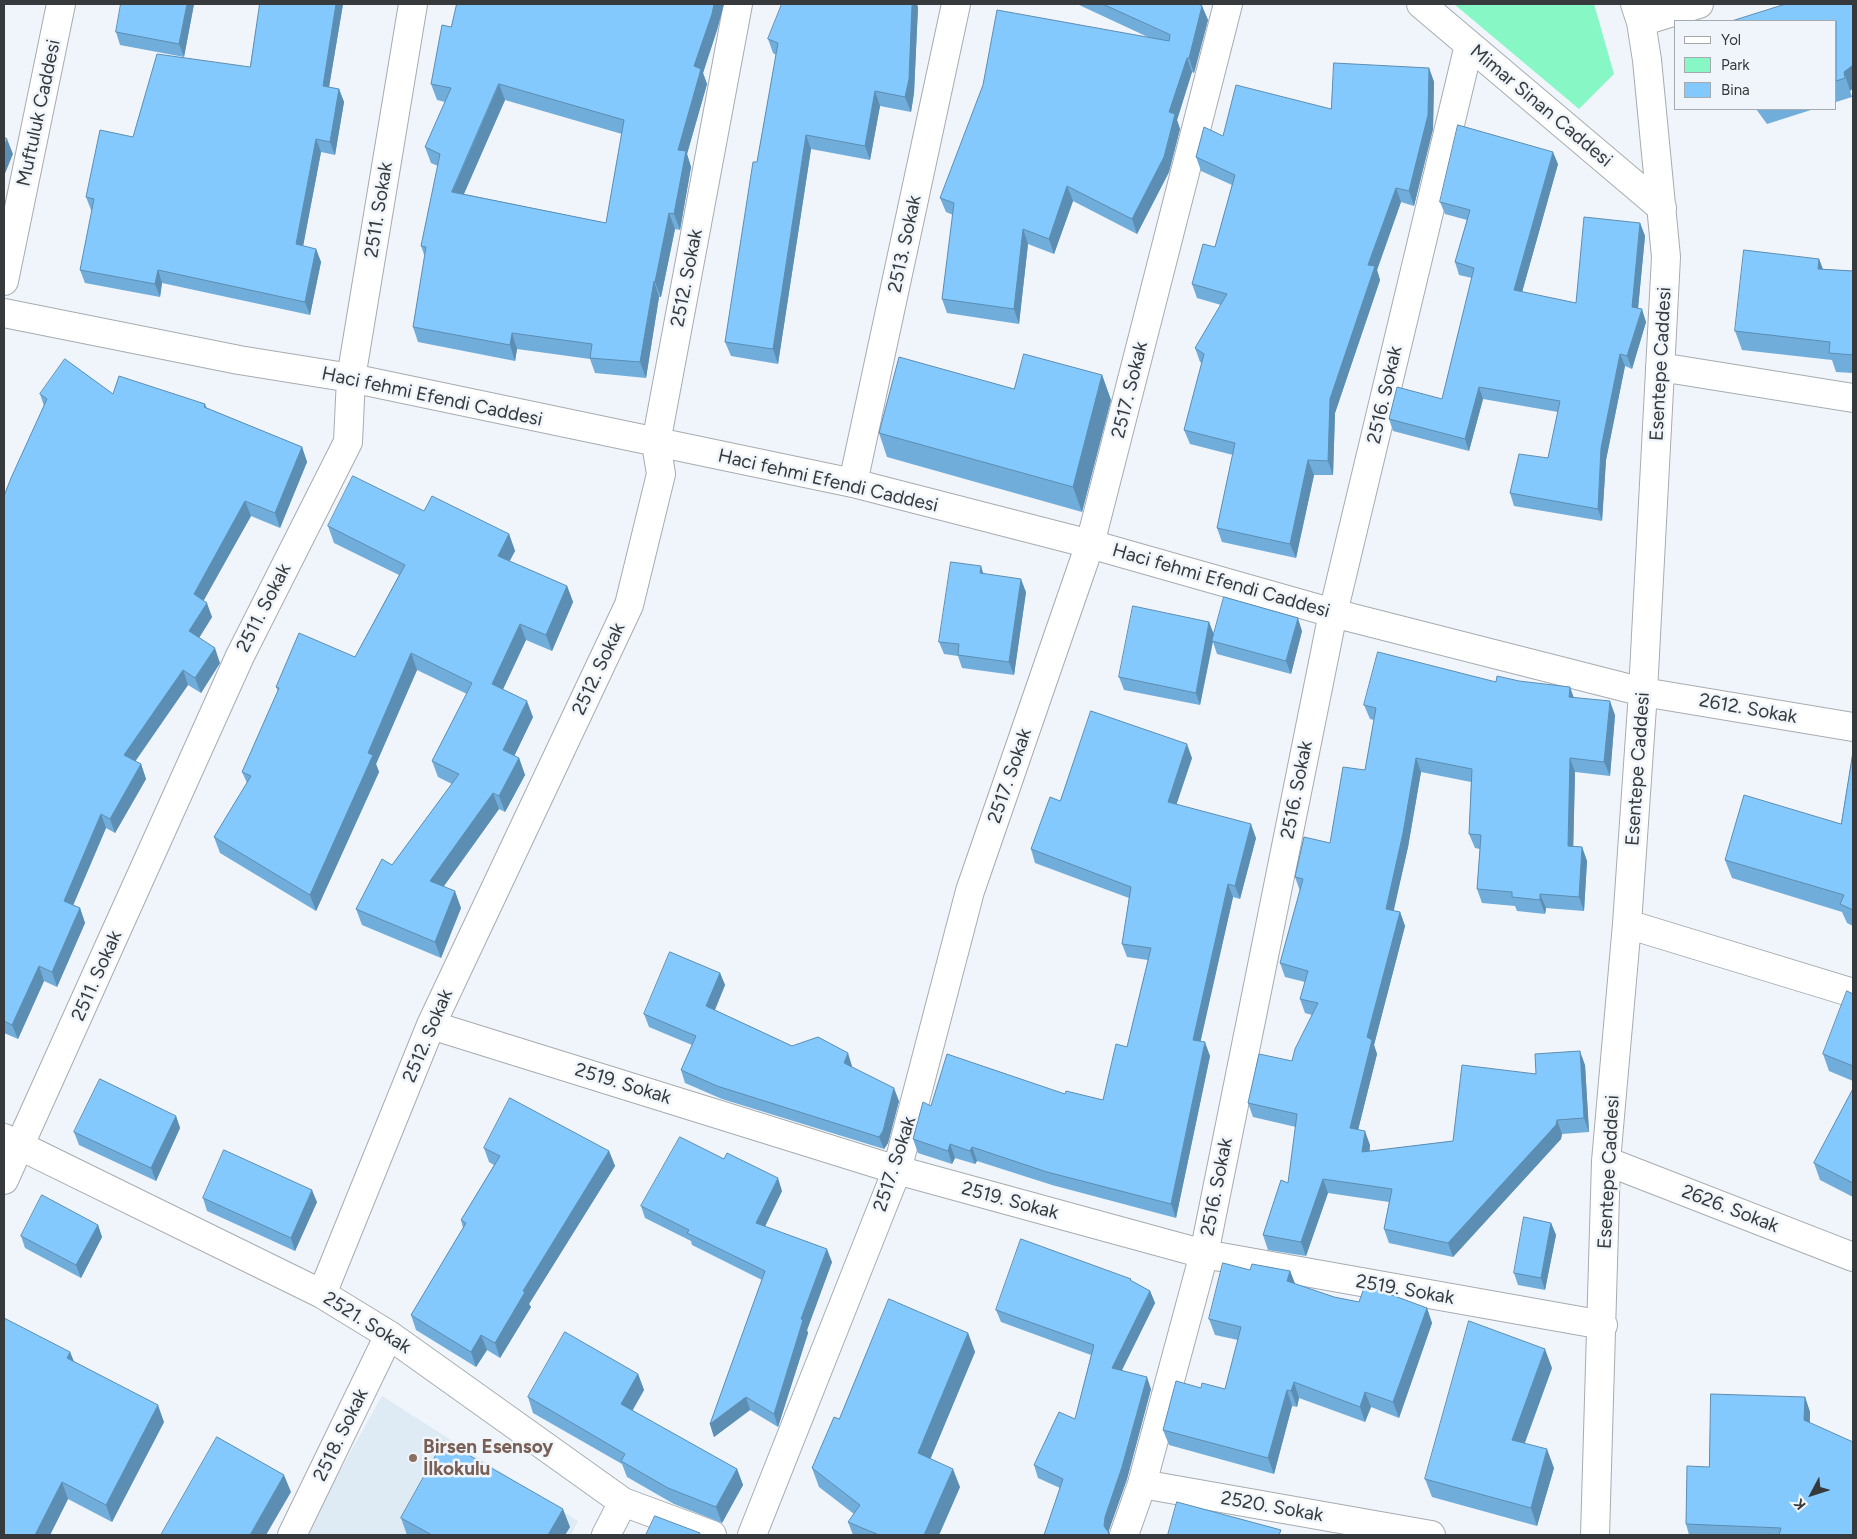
<!DOCTYPE html>
<meta charset="utf-8">
<style>
body{margin:0}
#map{position:relative;width:1857px;height:1539px;overflow:hidden;background:#eff5fa;font-family:Figtree,sans-serif}
canvas{display:block}
.frame{position:absolute;inset:0;border:5px solid #373a3c;pointer-events:none}
.legend{position:absolute;left:1674px;top:20px;width:162px;height:90px;box-sizing:border-box;background:#eff5fa;border:1px solid #a5aaae;margin:0;padding:6px 9px;list-style:none;font-size:15px;color:#373a3c}
.legend li{display:flex;align-items:center;gap:10px;height:25px}
.legend b{width:25px;border:1px solid #a5aaae}
.north{position:absolute;left:1787px;top:1469px;width:50px;height:50px;-webkit-text-stroke:4px #eff5fa;paint-order:stroke;rotate:230deg;font-size:14px;font-weight:700;line-height:20px;text-align:center;color:#373a3c}
.north::after{content:'';display:block;margin:auto;width:18px;height:22px;background:#373a3c;clip-path:polygon(50% 0,100% 100%,50% 72%,0 100%)}
</style>
<div id="map">
<canvas width="1857" height="1539"></canvas>
<div class="frame"></div>
<ul class="legend">
<li><b style="height:6px;background:#fff"></b>Yol</li>
<li><b style="height:14px;background:#88f7c6"></b>Park</li>
<li><b style="height:14px;background:#83c9fe"></b>Bina</li>
</ul>
<div class="north">K</div>
</div>
<script>
const c = document.querySelector('canvas').getContext('2d');
c.lineJoin = 'round';
function fillPath(path, color) { c.fillStyle = color; c.fill(path, 'evenodd'); }
function trace(path, color, width, dash) { c.strokeStyle = color; c.lineWidth = width; c.lineCap = dash ? 'butt' : 'round'; c.setLineDash(dash || []); c.stroke(path); }
function write(font, color, halo, rows, align = 'center') {
  c.font = font + ' Figtree,sans-serif'; c.lineWidth = 5; c.setLineDash([]); c.textBaseline = 'middle'; c.strokeStyle = halo; c.fillStyle = color; for (const [text, x, y, turn = 0] of rows) {
    c.save(); c.translate(x, y); c.rotate((+turn || 0) * Math.PI / 180); c.textAlign = isNaN(turn) ? turn : align; if (halo) c.strokeText(text, 0, 0); c.fillText(text, 0, 0); c.restore();
  }
}
const built = new Path2D(`
 M382,1396L578,1521L571,1535H304Z`);
const green = new Path2D(`
 M1454,4H1594L1614,74L1579,109Z`);
const minor = new Path2D(`
 M1421,4L1662,208
 M1641,22L1699,4
 M4,281L61,4
 M4,313L239,360L351,378L853,483L1090,544L1333,613L1643,692L1853,727
 M1660,367L1853,398
 M853,483L956,4
 M1627,924L1853,993
 M431,1025L897,1170L1204,1254L1603,1325
 M4,1138L322,1294L389,1335L623,1502L712,1535
 M1606,1161L1853,1257
 M4,1180L240,656L348,442L351,378L413,4
 M322,1294L431,1025L629,605L661,474L656,443L738,4
 M1142,1484L1431,1535
 M292,1535L389,1335
 M606,1535L623,1502
 M752,1535L897,1170L970,891L1090,544L1228,4
 M1124,1535L1142,1484L1204,1254L1333,613L1469,45
 M1595,1535L1606,1161L1627,924L1643,692L1666,257L1647,60L1641,22L1635,4`);
const wall = new Path2D(`
 M194,4L184,57L120,45L116,32Z
 M260,4H343L329,87L339,89L344,102L335,155L321,152L303,246L316,249L321,262L310,315L162,283L160,297L85,283L80,270L92,211L91,210L86,197L133,137L250,67Z
 M457,4H724L717,30L703,73L707,84L687,154L691,167L680,230L675,229L661,297H659L646,378L595,373L590,359L517,349L515,361L418,342L413,327L425,257L421,246L438,166L431,163L425,147L445,102L437,100L431,84L451,27ZM505,100L622,134L606,223L464,194Z
 M1077,4H1198L1202,6L1208,20L1194,73L1192,72L1177,120L1180,129L1169,172L1137,234L1073,201L1054,254L1028,244L1019,324L947,313L942,299L953,215L946,212L940,198L1150,38Z
 M1853,4V88L1850,91L1852,97L1836,102V21Z
 M918,7L914,93L911,112L880,106L870,160L811,149L778,364L731,356L725,342L776,55L773,53L768,39Z
 M1429,68L1434,82L1433,129L1414,206L1401,202L1377,270L1380,280L1335,413L1333,475H1314L1296,558L1222,542L1217,528L1233,455L1190,444L1184,430L1202,363L1200,362L1195,348L1221,305L1197,298L1192,284L1215,247L1232,185L1201,171L1196,157L1223,136L1331,109Z
 M1756,109H1814L1767,124Z
 M1558,164L1522,292L1576,303L1640,223L1645,236L1638,308L1646,322L1632,369L1625,366L1606,460L1602,521L1514,506L1510,493L1548,458L1558,412L1483,399L1469,451L1393,431L1389,419L1442,399L1472,278L1459,275L1455,262L1467,220L1445,214L1440,202Z
 M1819,259L1823,269L1853,271V373L1836,372L1832,360L1742,350L1735,331Z
 M1102,375L1111,400L1082,512L887,457L879,433L1014,389Z
 M40,394H113L205,404L207,408L302,447L307,462L280,528L251,516L203,600L212,617L199,638L220,663L201,693L188,685L135,761L141,764L146,779L115,833L106,828L73,905L80,908L85,923L57,987L44,981L18,1039L4,1033V496L44,406Z
 M424,511L509,534L515,551L509,561L567,586L573,602L552,651L526,640L503,689L533,717L514,756L519,758L525,775L505,812L499,809L444,886L461,908L441,958L362,925L356,909L392,865L452,784L438,777L432,761L467,694L417,670L376,764L379,772L316,911L220,853L214,837L247,783L242,772L278,691L276,687L355,657L399,575L334,543L328,526Z
 M983,573L1026,592L1014,675L962,668L958,656L944,654L939,642Z
 M1209,622L1214,635L1302,631L1291,674L1217,654L1213,642L1200,705L1124,690L1119,677Z
 M1496,682L1574,697L1615,715L1610,776L1575,772L1573,846L1582,847L1587,861L1584,911L1546,908L1545,914L1517,911L1515,906L1482,903L1477,889L1480,849L1475,848L1469,834L1471,782L1421,772L1408,847L1393,911L1400,912L1405,926L1374,1045L1377,1054L1358,1130L1370,1145V1151L1453,1141L1536,1074L1585,1065L1589,1132L1562,1134L1561,1139L1453,1257L1389,1243L1384,1229L1389,1202L1328,1193L1306,1256L1268,1250L1263,1235L1288,1183L1296,1127L1253,1117L1248,1103L1292,1061L1312,1015L1305,1013L1300,999L1305,982L1285,977L1280,963L1300,891L1295,877L1330,843L1365,770L1374,720L1370,719L1364,705Z
 M1853,752V926L1847,923L1842,912L1732,878L1725,860L1841,824Z
 M1192,758L1176,804L1256,838L1240,899L1233,897L1200,1041L1210,1056L1176,1218L1052,1185L977,1161L975,1164L955,1158L952,1164L918,1153L913,1139L931,1106L1065,1094L1103,1100L1127,1047L1148,960L1127,957L1122,944L1129,898L1035,863L1031,849L1060,801Z
 M720,973L725,985L715,1010L792,1046L852,1066V1067L899,1101L888,1143L884,1149L722,1099L685,1083L681,1070L692,1045L649,1027L644,1014Z
 M1853,994V1081L1829,1071L1823,1054Z
 M1853,1089V1197L1820,1180L1814,1163Z
 M176,1116L180,1128L156,1181L79,1145L74,1132Z
 M484,1148L609,1151L615,1166L529,1304L531,1307L500,1358L487,1350L476,1367L416,1330L411,1315L463,1228L461,1220L494,1165L489,1162Z
 M782,1191L765,1226L832,1262L807,1330L808,1333L778,1427L750,1410L714,1437L710,1424L762,1280L692,1245L691,1241L645,1218L641,1206Z
 M203,1198L317,1202L295,1251L207,1211Z
 M1551,1223L1556,1235L1545,1290L1518,1285L1514,1273Z
 M98,1225L102,1237L81,1278L25,1248L21,1236Z
 M1250,1270L1290,1271L1295,1284L1334,1297L1359,1302L1427,1308L1432,1323L1399,1418L1371,1407L1365,1422L1299,1398L1297,1407L1292,1406L1274,1474L1169,1445L1163,1430L1201,1388L1225,1389L1238,1340L1215,1335L1209,1319Z
 M1131,1281L1150,1291L1155,1303L1122,1370L1151,1389L1127,1479L1109,1530V1535H1044L1060,1488L1038,1478L1034,1465L1075,1419L1091,1355L1001,1322L996,1310Z
 M968,1333L975,1352L930,1459L960,1487L939,1535H853L848,1522L854,1514L819,1487L812,1468L839,1419Z
 M70,1352L74,1362L164,1422L112,1522L68,1499L50,1535H4Z
 M1552,1368L1525,1443L1554,1468L1537,1526L1432,1497L1425,1479Z
 M638,1374L644,1390L632,1411L737,1469L743,1485L722,1523L674,1504L627,1477L622,1464L533,1413L528,1397Z
 M1805,1397L1810,1412V1423L1853,1535H1689L1686,1524L1709,1467Z
 M401,1518L570,1527L565,1535H407Z`);
const shadedWall = new Path2D(`
 M187,4H194L184,57L179,44Z
 M336,4H343L327,99L323,86Z
 M714,4H724L717,30L703,73L707,84L687,154L691,167L680,230L674,214L678,150L694,66Z
 M912,4H917L918,7L914,93L911,112L905,97Z
 M1202,6L1208,20L1194,73L1189,58Z
 M1187,58L1192,72L1177,120L1180,129L1169,172L1137,234L1132,219Z
 M1853,65V88L1850,91L1852,97L1844,72Z
 M1429,68L1434,82L1433,129L1414,206L1409,191Z
 M499,84L505,100L458,207L452,192Z
 M339,89L344,102L335,155L330,142Z
 M875,91L880,106L870,160L865,146Z
 M806,135L811,149L778,364L773,349Z
 M7,139L13,154L4,176V147Z
 M316,139L321,152L301,257L296,244Z
 M1553,152L1558,164L1519,303L1514,290Z
 M1067,186L1073,201L1054,254L1049,239Z
 M1396,188L1401,202L1377,270L1380,280L1335,413L1333,475L1328,461L1330,399L1368,265Z
 M669,213L675,229L661,297L655,282Z
 M1640,223L1645,236L1637,319L1632,307Z
 M1023,229L1028,244L1019,324L1014,309Z
 M316,249L321,262L310,315L305,302Z
 M1819,259L1826,278L1818,269Z
 M158,270L162,283L160,297L155,284Z
 M654,281L659,297L646,378L640,362Z
 M1642,309L1646,322L1632,369L1627,356Z
 M512,333L517,349L515,361L510,345Z
 M1620,354L1625,366L1606,460L1602,521L1598,509L1601,448Z
 M1102,375L1111,400L1082,512L1073,487Z
 M1479,387L1483,399L1469,451L1465,439Z
 M302,447L307,462L280,528L275,513Z
 M1308,460L1314,475L1296,558L1290,544Z
 M245,501L251,516L199,609L194,594Z
 M509,534L515,551L504,572L498,556Z
 M981,566L985,579L980,573Z
 M1021,579L1026,592L1014,675L1009,662Z
 M567,586L573,602L552,651L546,635Z
 M207,603L212,617L194,646L189,631Z
 M1298,618L1302,631L1291,674L1286,661Z
 M1209,622L1214,635L1200,705L1196,693Z
 M520,624L526,640L498,700L492,684Z
 M215,648L220,663L201,693L195,678Z
 M411,653L417,670L376,764L379,772L316,911L310,895L368,753Z
 M183,670L188,685L130,769L124,755Z
 M1570,687L1575,701L1569,697Z
 M527,701L533,717L509,767L503,750Z
 M1610,701L1615,715L1610,776L1604,762Z
 M1187,744L1192,758L1173,815L1168,802Z
 M519,758L525,775L505,812L499,796Z
 M1416,758L1421,772L1408,847L1391,923L1386,909Z
 M1570,758L1575,772L1573,860L1568,846Z
 M141,764L146,779L115,833L110,819Z
 M493,793L499,809L436,897L430,881Z
 M101,814L106,828L69,915L64,901Z
 M1251,824L1256,838L1240,899L1235,886Z
 M1582,847L1587,861L1584,911L1579,897Z
 M1228,884L1233,897L1198,1053L1193,1040Z
 M455,891L461,908L441,958L435,942Z
 M1540,894L1546,908L1545,914L1540,900Z
 M80,908L85,923L57,987L52,972Z
 M1400,912L1405,926L1374,1045L1377,1054L1355,1142L1350,1128L1367,1037Z
 M39,966L44,981L18,1039L12,1025Z
 M720,973L725,985L711,1019L706,1006Z
 M1205,1042L1210,1056L1176,1218L1171,1204Z
 M1580,1051L1585,1065L1589,1132L1584,1118Z
 M848,1053L852,1066L848,1076L844,1063Z
 M894,1088L899,1101L888,1143L884,1149L879,1137Z
 M176,1116L180,1128L156,1181L151,1168Z
 M1557,1120L1562,1134L1561,1139L1453,1257L1448,1243Z
 M1365,1131L1370,1145L1367,1166L1362,1152Z
 M950,1144L955,1158L952,1164L948,1151Z
 M972,1147L977,1161L975,1164L970,1151Z
 M609,1151L615,1166L529,1304L531,1307L500,1358L495,1343L523,1291Z
 M778,1178L782,1191L761,1235L756,1223Z
 M1323,1179L1328,1193L1306,1256L1301,1242Z
 M312,1190L317,1202L295,1251L291,1238Z
 M1551,1223L1556,1235L1545,1290L1541,1278Z
 M98,1225L102,1237L81,1278L76,1265Z
 M827,1249L832,1262L807,1330L808,1333L778,1427L774,1414L801,1319Z
 M1290,1271L1296,1286L1287,1281Z
 M1150,1291L1155,1303L1117,1380L1112,1368Z
 M1427,1308L1432,1323L1399,1418L1393,1402Z
 M968,1333L975,1352L925,1472L918,1453Z
 M481,1335L487,1350L476,1367L471,1352Z
 M1545,1349L1552,1368L1519,1458L1512,1440Z
 M70,1352L77,1369L67,1358Z
 M638,1374L644,1390L627,1420L621,1404Z
 M1147,1377L1151,1389L1127,1479L1109,1530V1535H1108L1104,1526L1105,1517Z
 M1294,1382L1299,1398L1297,1407L1291,1391Z
 M1287,1390L1292,1406L1274,1474L1268,1458Z
 M1365,1392L1371,1407L1365,1422L1360,1407Z
 M746,1397L750,1410L714,1437L710,1424Z
 M1805,1397L1810,1412L1809,1436L1804,1420Z
 M158,1405L164,1422L112,1522L106,1505Z
 M1547,1449L1554,1468L1537,1526L1531,1508Z
 M737,1469L743,1485L722,1523L716,1507Z
 M953,1469L960,1487L939,1535H924Z
 M284,1475L291,1492L266,1535H250Z
 M62,1482L68,1499L50,1535H35Z
 M563,1509L570,1527L565,1535H548Z`);
const building = new Path2D(`
 M121,4H187L179,44L116,32Z
 M260,4H336L323,86L339,89L330,142L316,139L296,244L316,249L305,302L158,270L155,284L80,270L94,199L86,197L100,130L133,137L157,54L250,67Z
 M457,4H714L712,14L694,66L701,69L678,150L686,151L674,214L669,213L655,282L654,281L640,362L590,358L592,344L512,333L510,345L413,327L426,247L421,246L440,154L425,147L451,88L431,84L442,25L451,27ZM499,84L624,120L606,223L452,192Z
 M782,4H912L909,79L905,97L875,91L865,146L806,135L773,349L725,342L753,162H757L778,43L768,39Z
 M1103,4H1198L1202,6L1189,58H1187L1169,112L1175,114L1164,157L1132,219L1067,186L1049,239L1023,229L1014,309L942,299L954,203L940,198L983,85L997,10L1169,41L1170,35Z
 M1786,4H1853V65L1844,72L1845,78L1836,81V21H1732Z
 M1334,63L1429,68L1428,115L1409,191L1396,188L1368,265L1375,266L1330,399L1328,461L1308,460L1290,544L1217,528L1235,443L1184,430L1204,354L1195,348L1227,294L1192,284L1203,244L1215,247L1235,175L1196,157L1204,127L1223,136L1236,85L1331,109Z
 M1458,125L1553,152L1514,290L1576,303L1584,217L1640,223L1632,307L1642,309L1627,356L1620,354L1601,448L1598,509L1510,493L1519,454L1548,458L1560,401L1479,387L1465,439L1389,419L1397,387L1442,399L1474,268L1455,262L1470,210L1440,202Z
 M4,137L7,139L4,147Z
 M1744,250L1819,259L1818,269L1853,271V355L1829,353L1830,342L1735,331Z
 M1024,354L1102,375L1073,487L879,433L899,357L1014,389Z
 M65,359L113,394L119,376L205,404L204,407L302,447L275,513L245,501L194,594L207,603L189,631L215,648L195,678L183,670L124,755L141,764L110,819L101,814L64,901L80,908L52,972L39,966L12,1025L4,1021V496L11,478L47,399L40,394Z
 M353,476L424,511L432,496L509,534L498,556L567,586L546,635L520,624L492,684L527,701L503,750L519,758L499,796L493,793L430,881L455,891L435,942L356,909L382,859L392,865L459,774L432,761L472,683L411,653L368,753L373,755L310,895L214,837L251,776L242,772L279,688L276,687L299,633L355,657L405,565L328,526Z
 M951,562L981,566L980,573L1021,579L1009,662L958,655L959,644L939,642Z
 M1224,597L1298,618L1286,661L1212,641Z
 M1133,606L1209,622L1196,693L1119,677Z
 M1378,652L1496,682L1497,676L1519,681L1570,687L1569,697L1610,701L1604,762L1570,758L1568,846L1582,847L1579,897L1540,894V900L1512,897V892L1477,889L1481,835L1469,834L1472,769L1416,758L1403,833L1386,909L1400,912L1367,1037L1372,1040L1350,1128L1365,1131L1362,1152L1453,1141L1462,1065L1536,1074L1535,1054L1580,1051L1584,1118L1557,1120L1556,1125L1448,1243L1384,1229L1392,1189L1323,1179L1301,1242L1263,1235L1281,1180L1288,1183L1297,1114L1248,1103L1259,1054L1292,1061L1295,1049L1318,1003L1300,999L1308,971L1280,963L1303,879L1295,877L1304,837L1330,843L1343,767L1365,770L1376,708L1364,705Z
 M1091,711L1187,744L1168,802L1251,824L1235,886L1228,884L1193,1040L1205,1042L1171,1204L1047,1172L972,1147L970,1151L950,1144L948,1151L913,1139L923,1102L931,1106L947,1054L1065,1094L1066,1091L1103,1100L1116,1044L1127,1047L1151,948L1122,944L1131,887L1031,849L1050,797L1060,801Z
 M1853,752V910L1840,904L1844,895L1725,860L1744,795L1841,824Z
 M670,952L720,973L706,1006L792,1046L818,1037L848,1053L844,1063L894,1088L883,1131L879,1137L717,1086L681,1070L696,1036L644,1014Z
 M1847,991L1853,994V1066L1823,1054Z
 M100,1079L176,1116L151,1168L74,1132Z
 M1853,1089V1183L1814,1163Z
 M510,1098L609,1151L523,1291L525,1292L495,1343L481,1335L471,1352L411,1315L466,1223L461,1220L500,1156L484,1148Z
 M680,1137L724,1159L727,1153L778,1178L756,1223L827,1249L801,1319L803,1320L774,1414L746,1397L710,1424L765,1271L687,1233L689,1230L641,1206Z
 M224,1150L312,1190L291,1238L203,1198Z
 M42,1195L98,1225L76,1265L21,1236Z
 M1524,1217L1551,1223L1541,1278L1514,1273Z
 M1021,1239L1131,1279L1130,1280L1150,1291L1112,1368L1147,1377L1122,1467L1105,1517L1104,1526L1109,1533L1108,1535H1044L1063,1479L1034,1465L1059,1412L1075,1419L1094,1345L996,1310Z
 M1223,1263L1250,1270L1252,1264L1290,1271L1287,1281L1334,1297L1359,1302L1365,1285L1427,1308L1393,1402L1365,1392L1360,1407L1294,1382L1291,1391L1287,1390L1268,1458L1163,1430L1176,1381L1201,1388L1202,1383L1225,1389L1241,1327L1209,1319Z
 M889,1299L968,1333L918,1453L953,1469L924,1535H879L848,1522L860,1505L812,1468L834,1417L839,1419Z
 M4,1318L70,1352L67,1358L158,1405L106,1505L62,1482L35,1535H4Z
 M1469,1321L1545,1349L1512,1440L1547,1449L1531,1508L1425,1479Z
 M565,1332L638,1374L621,1404L737,1469L716,1507L668,1488L621,1461L625,1454L528,1397Z
 M1711,1394L1805,1397L1804,1420L1853,1442V1535H1779L1781,1528L1686,1524L1687,1466L1709,1467Z
 M217,1437L284,1475L250,1535H161Z
 M444,1441L563,1509L548,1535H432L401,1518Z
 M1177,1502L1281,1530L1279,1535H1168Z
 M655,1516L700,1533L699,1535H646Z`);
const markers = [
 [413,1458,5,"#8d6e63"]
];
const streetNames = [
 ["Mimar Sinan Caddesi",1541,106,40],
 ["Muftuluk Caddesi",39,113,-78],
 ["2511. Sokak",379,210,-81],
 ["2513. Sokak",905,244,-78],
 ["2512. Sokak",687,278,-79],
 ["Esentepe Caddesi",1661,364,-87],
 ["2517. Sokak",1130,390,-76],
 ["2516. Sokak",1385,395,-77],
 ["Haci fehmi Efendi Caddesi",432,397,12],
 ["Haci fehmi Efendi Caddesi",828,481,13],
 ["Haci fehmi Efendi Caddesi",1221,581,16],
 ["2511. Sokak",264,608,-63],
 ["2512. Sokak",599,669,-65],
 ["2612. Sokak",1748,709,10],
 ["Esentepe Caddesi",1638,769,-86],
 ["2517. Sokak",1010,776,-71],
 ["2516. Sokak",1297,790,-79],
 ["2511. Sokak",97,976,-66],
 ["2512. Sokak",428,1036,-67],
 ["2519. Sokak",623,1084,17],
 ["2517. Sokak",895,1164,-72],
 ["Esentepe Caddesi",1609,1172,-87],
 ["2516. Sokak",1217,1187,-79],
 ["2519. Sokak",1010,1201,15],
 ["2626. Sokak",1730,1209,21],
 ["2519. Sokak",1405,1290,10],
 ["2521. Sokak",367,1323,32],
 ["2518. Sokak",341,1435,-64],
 ["2520. Sokak",1272,1507,10]
];
const educationNames = [
 ["Birsen Esensoy",423,1447],
 ["İlkokulu",423,1469]
];
fillPath(built, '#deeaf4');
fillPath(green, '#88f7c6');
trace(minor, '#a7acb1', 30);
trace(minor, '#fff', 28);
fillPath(wall, '#71adda');
fillPath(shadedWall, '#5c8db2');
fillPath(building, '#83c9fe');
trace(building, '#5c8db2', 1);
for (const [x, y, r, color] of markers) { const dot = new Path2D(); dot.arc(x, y, r, 0, 2 * Math.PI); c.fillStyle = color; c.fill(dot); trace(dot, '#eff5fa', 2); }
write('19px', '#373a3c', '#eff5fa', streetNames);
write('bold 19px', '#785e54', '#eff5fa', educationNames, 'left');
</script>
